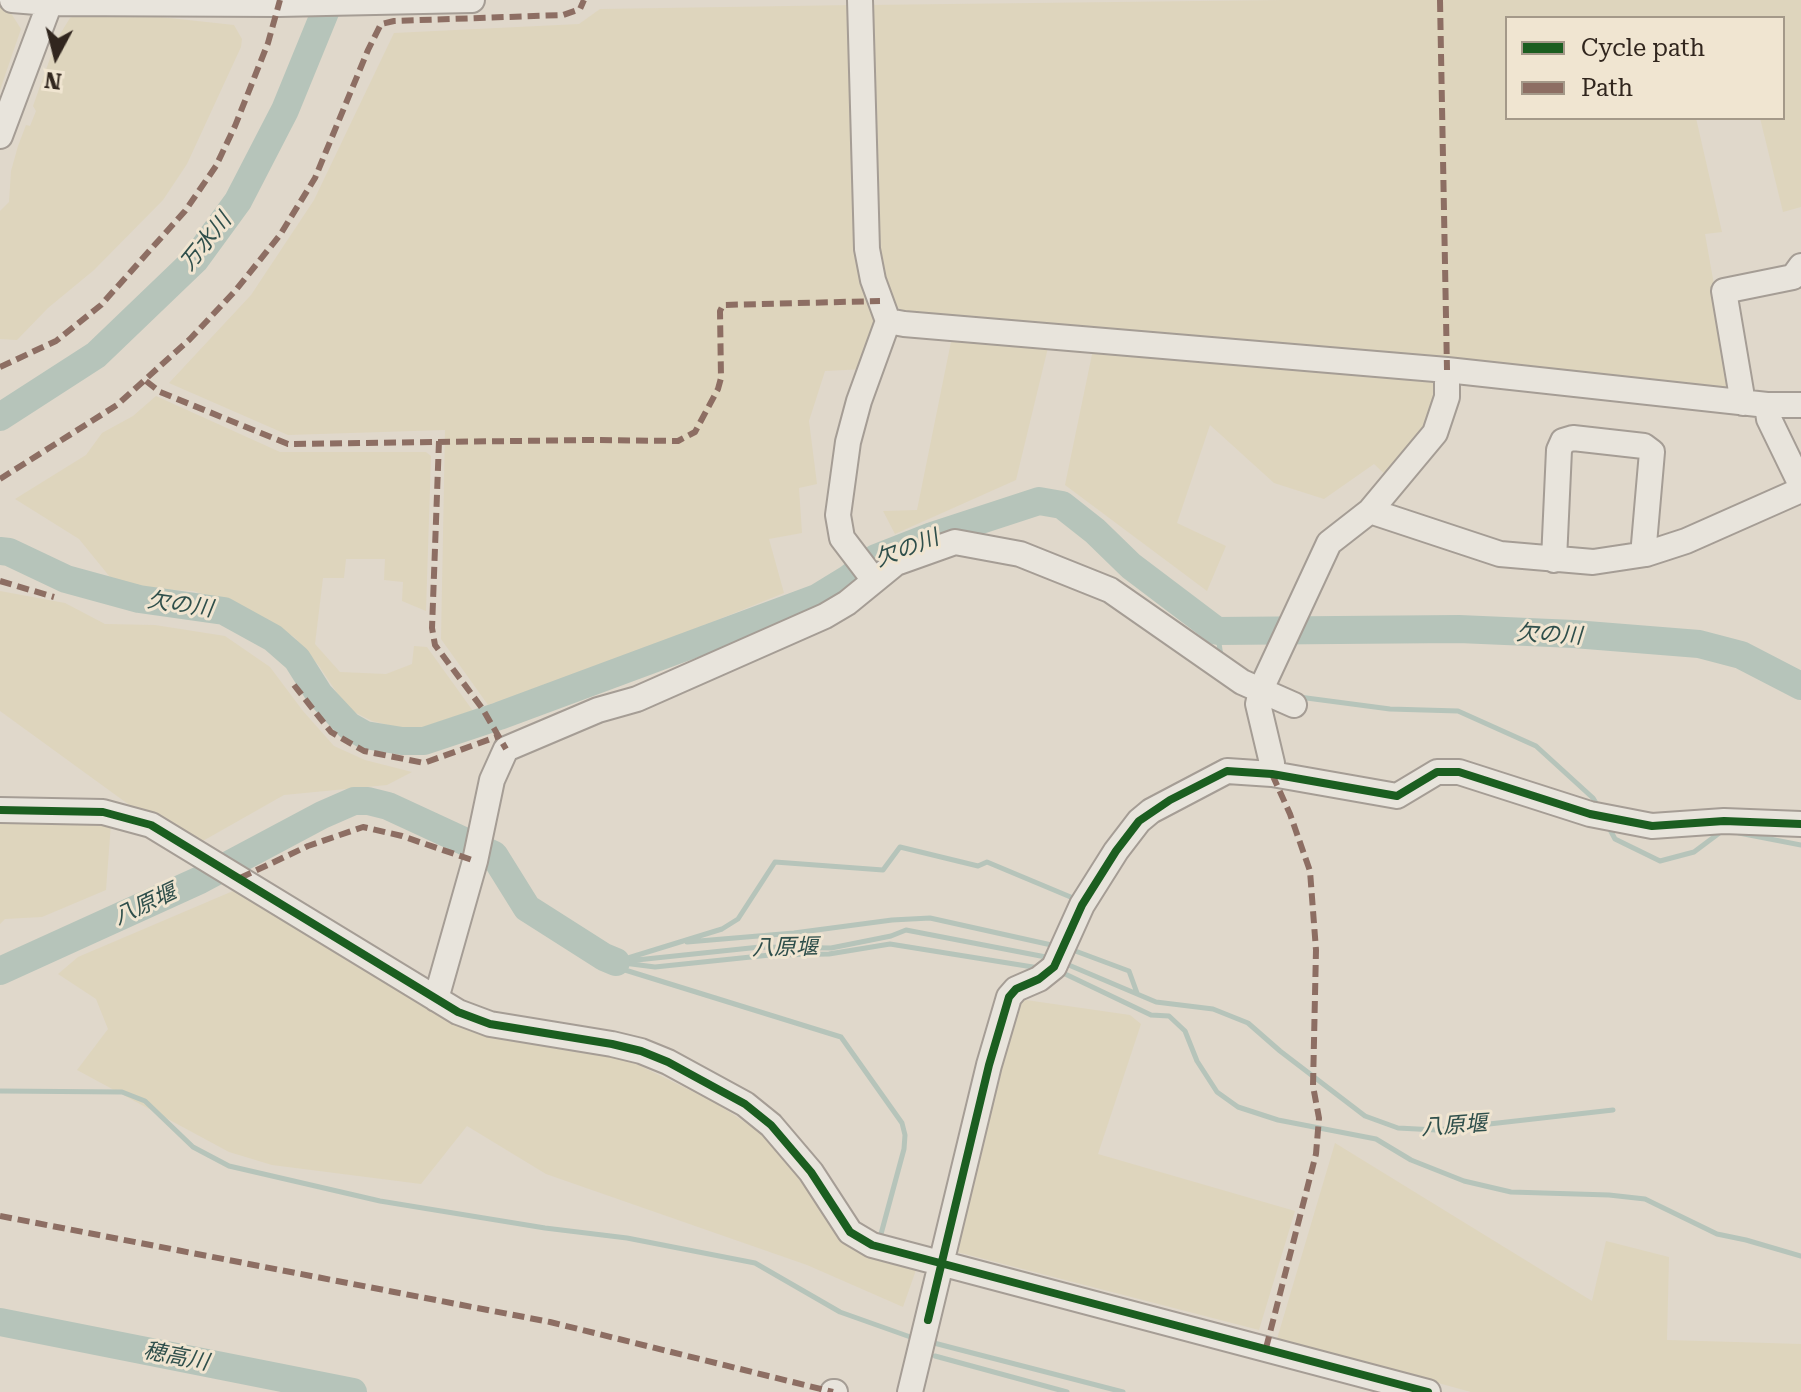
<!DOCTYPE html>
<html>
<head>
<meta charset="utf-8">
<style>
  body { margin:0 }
  #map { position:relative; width:1801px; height:1392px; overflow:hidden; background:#e0d8cb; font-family:"Roboto Serif",serif }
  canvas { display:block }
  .legend { position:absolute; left:1505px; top:16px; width:280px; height:104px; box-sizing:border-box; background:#f0e5d1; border:2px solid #a49989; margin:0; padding:10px 14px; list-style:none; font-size:24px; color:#31261e }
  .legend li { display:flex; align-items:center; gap:16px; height:40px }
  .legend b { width:40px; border:2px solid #a49989 }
  .north { position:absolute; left:16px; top:16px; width:80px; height:80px; -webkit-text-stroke:6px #f0e5d1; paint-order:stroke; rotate:187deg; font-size:22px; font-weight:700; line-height:32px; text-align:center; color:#31261e }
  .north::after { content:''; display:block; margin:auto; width:28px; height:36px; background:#31261e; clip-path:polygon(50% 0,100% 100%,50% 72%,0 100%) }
</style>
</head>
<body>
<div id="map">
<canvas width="1801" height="1392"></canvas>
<ul class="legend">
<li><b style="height:10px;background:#1b5e20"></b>Cycle path</li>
<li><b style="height:10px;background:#8d6e63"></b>Path</li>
</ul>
<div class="north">N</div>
</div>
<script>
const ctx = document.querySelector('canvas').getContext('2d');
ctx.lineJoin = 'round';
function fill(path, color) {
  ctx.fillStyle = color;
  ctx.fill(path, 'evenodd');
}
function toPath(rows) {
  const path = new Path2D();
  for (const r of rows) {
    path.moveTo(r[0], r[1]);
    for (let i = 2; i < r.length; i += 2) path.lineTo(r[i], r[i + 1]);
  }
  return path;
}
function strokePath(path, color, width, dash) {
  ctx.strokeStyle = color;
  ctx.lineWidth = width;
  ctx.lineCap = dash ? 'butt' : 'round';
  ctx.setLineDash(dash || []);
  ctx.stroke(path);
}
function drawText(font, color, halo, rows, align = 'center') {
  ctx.font = font + ' "Roboto Serif","Noto Sans JP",serif';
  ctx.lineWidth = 6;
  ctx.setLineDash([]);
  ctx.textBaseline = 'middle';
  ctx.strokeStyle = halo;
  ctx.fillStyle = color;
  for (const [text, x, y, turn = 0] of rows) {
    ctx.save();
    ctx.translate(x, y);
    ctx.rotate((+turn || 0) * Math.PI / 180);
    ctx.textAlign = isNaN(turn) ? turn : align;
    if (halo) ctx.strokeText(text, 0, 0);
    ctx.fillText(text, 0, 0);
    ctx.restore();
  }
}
fill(toPath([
  [1283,0,1801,0,1801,207,1783,212,1760,118,1783,118,1783,18,1507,18,1507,118,1696,118,1722,232,1705,234,1733,392,1439,380,1430,429,1390,479,1374,464,1324,499,1274,483,1210,425,1177,523,1226,546,1207,591,1065,485,1096,335,1052,331,1016,480,895,534,883,511,917,510,956,317,906,312,888,302,874,240,867,5],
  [853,5,879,320,865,369,825,371,809,421,817,484,799,488,802,533,769,539,784,593,643,650,488,705,441,639,445,430,288,435,169,383,251,295,314,200,394,33,579,24,600,9],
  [0,8,9,10,21,29,0,90],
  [75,14,142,15,234,25,242,39,241,47,187,164,163,200,94,270,48,308,17,340,0,339,0,211,9,202,11,171,18,146,26,125,30,126,36,111,33,106,57,39,70,18],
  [156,396,280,452,426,452,431,456,426,611,402,601,403,582,384,580,385,559,346,559,344,578,323,578,315,644,340,672,386,674,412,664,414,646,427,647,473,711,439,725,423,729,408,730,372,721,354,712,339,696,319,666,294,637,236,605,193,591,143,588,114,582,79,539,15,499,86,455,102,433,133,416],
  [0,591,65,603,105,624,155,625,225,636,270,667,303,711,334,746,365,760,412,772,387,785,284,795,201,842,128,804,0,711],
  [0,819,111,823,106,890,42,917,5,919,0,924],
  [233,891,474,1030,614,1053,716,1103,785,1149,850,1243,916,1270,903,1307,807,1265,546,1174,467,1126,421,1184,272,1165,229,1152,77,1070,108,1029,96,999,58,974,78,957],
  [1019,999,1130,1015,1141,1024,1098,1154,1295,1211,1259,1330,957,1252],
  [1335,1143,1592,1301,1606,1241,1669,1257,1667,1340,1801,1344,1801,1392,1471,1392,1277,1339]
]), '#ded5bd');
strokePath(toPath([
  [1217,631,1221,656,1223,657],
  [1299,697,1390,709,1458,711,1536,746,1593,798,1599,808],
  [1607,824,1615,839,1660,861,1694,852,1722,831],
  [1739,833,1801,845],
  [687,942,794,933,892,920,930,918,1056,946],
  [1070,949,1129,971,1137,993],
  [628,958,722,929,738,919,775,862,883,870,900,847,978,866,987,862,1073,898],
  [627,961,760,947,831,948,891,936,906,930,1051,958],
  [616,962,655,967,770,955,829,954,890,944,1039,968],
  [617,963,625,970,841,1037,902,1123,905,1135,904,1149,881,1234],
  [1064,963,1156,1002,1213,1009,1248,1023,1280,1051,1365,1116,1398,1128,1436,1130,1613,1110],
  [1061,972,1151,1015,1169,1016,1185,1031,1197,1061,1217,1092,1238,1107,1278,1120,1376,1139,1411,1160,1464,1181,1511,1192,1609,1195,1645,1199,1717,1234,1746,1240,1801,1256],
  [0,1091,122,1092,145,1101,193,1147,229,1166,380,1201,545,1228,627,1238,755,1263,840,1312,916,1339],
  [930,1342,1123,1392],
  [935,1356,1067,1392]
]), '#b6c4ba', 5);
strokePath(toPath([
  [0,417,96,355,195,260,238,201,285,110,330,0],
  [0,551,9,552,66,579,139,599,224,611,273,638,297,659,319,694,349,726,365,735,402,741,424,741,499,716,817,598,848,579,876,558,932,536,1039,501,1062,505,1095,531,1131,566,1217,631,1459,629,1574,634,1699,644,1741,655,1801,686],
  [0,971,200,880,322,815,354,801,368,801,388,806,494,855,527,908,604,957,616,962],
  [0,1322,353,1392]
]), '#b6c4ba', 28);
const minor = toPath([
  [12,0,49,3,278,4,472,0],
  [860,0,867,249,873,280,888,321,859,401,848,442,838,515,842,538,874,580],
  [0,136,51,0],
  [888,321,904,324,1447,370,1767,405,1801,405],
  [1743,403,1724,291,1793,277,1801,266],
  [1767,405,1769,419,1801,485],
  [1370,511,1500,554,1593,562,1646,554,1686,541,1801,490],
  [1554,560,1559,450,1563,441,1573,438,1644,446,1652,452,1644,544,1646,554],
  [1272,774,1272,763,1258,704,1262,687,1329,543,1370,511,1435,433,1447,397,1447,370],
  [0,810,103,812,151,825,458,1012,490,1024,612,1044,641,1051,668,1062,745,1104,771,1125,811,1172,850,1232,872,1245,1428,1392],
  [436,999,475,861,492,780,506,749,598,710,637,699,825,616,847,603,896,563,955,542,1020,554,1110,590,1242,682,1294,705],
  [833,1392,835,1392],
  [910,1392,989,1065,1009,997,1016,989,1039,979,1054,967,1082,905,1116,851,1139,821,1151,811,1227,771,1272,774,1397,796,1437,772,1459,772,1590,814,1652,826,1724,821,1801,824]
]);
strokePath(minor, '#a59d95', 28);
strokePath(minor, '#e8e4dc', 24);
strokePath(toPath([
  [1440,0,1447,370],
  [0,367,56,341,101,305,185,211,216,166,235,126,268,43,280,0],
  [146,381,160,392,288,444,589,440,678,441,695,432,718,389,721,378,720,311,723,305,880,301],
  [439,441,432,628,435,645,482,708,506,749],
  [0,479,117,405,190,339,235,291,280,235,315,178,368,50,381,24,394,21,563,15,580,9,584,0],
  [0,581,54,597],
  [294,685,331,732,364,751,424,763,499,736],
  [240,878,308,846,363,827,402,836,475,861],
  [0,1216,550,1322,833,1392],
  [1266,1348,1316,1154,1319,1118,1313,1086,1316,950,1310,871,1290,814,1272,774]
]), '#8d6e63', 6, [12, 6]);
strokePath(toPath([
  [0,810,103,812,151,825,458,1012,490,1024,612,1044,641,1051,668,1062,745,1104,771,1125,811,1172,850,1232,872,1245,1428,1392],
  [928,1320,989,1065,1009,997,1016,989,1039,979,1054,967,1082,905,1116,851,1139,821,1170,800,1227,771,1272,774,1397,796,1437,772,1459,772,1590,814,1652,826,1724,821,1801,824]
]), '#1b5e20', 8);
drawText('italic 22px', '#2f4f4b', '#f0e5d1', [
  ["万水川",206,242,-51],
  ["欠の川",907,549,-21],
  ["欠の川",180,605,8],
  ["欠の川",1549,635,3],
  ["八原堰",145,905,-25],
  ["八原堰",785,948,-1],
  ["八原堰",1454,1126,-4],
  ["穂高川",176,1357,11]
]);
</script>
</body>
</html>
